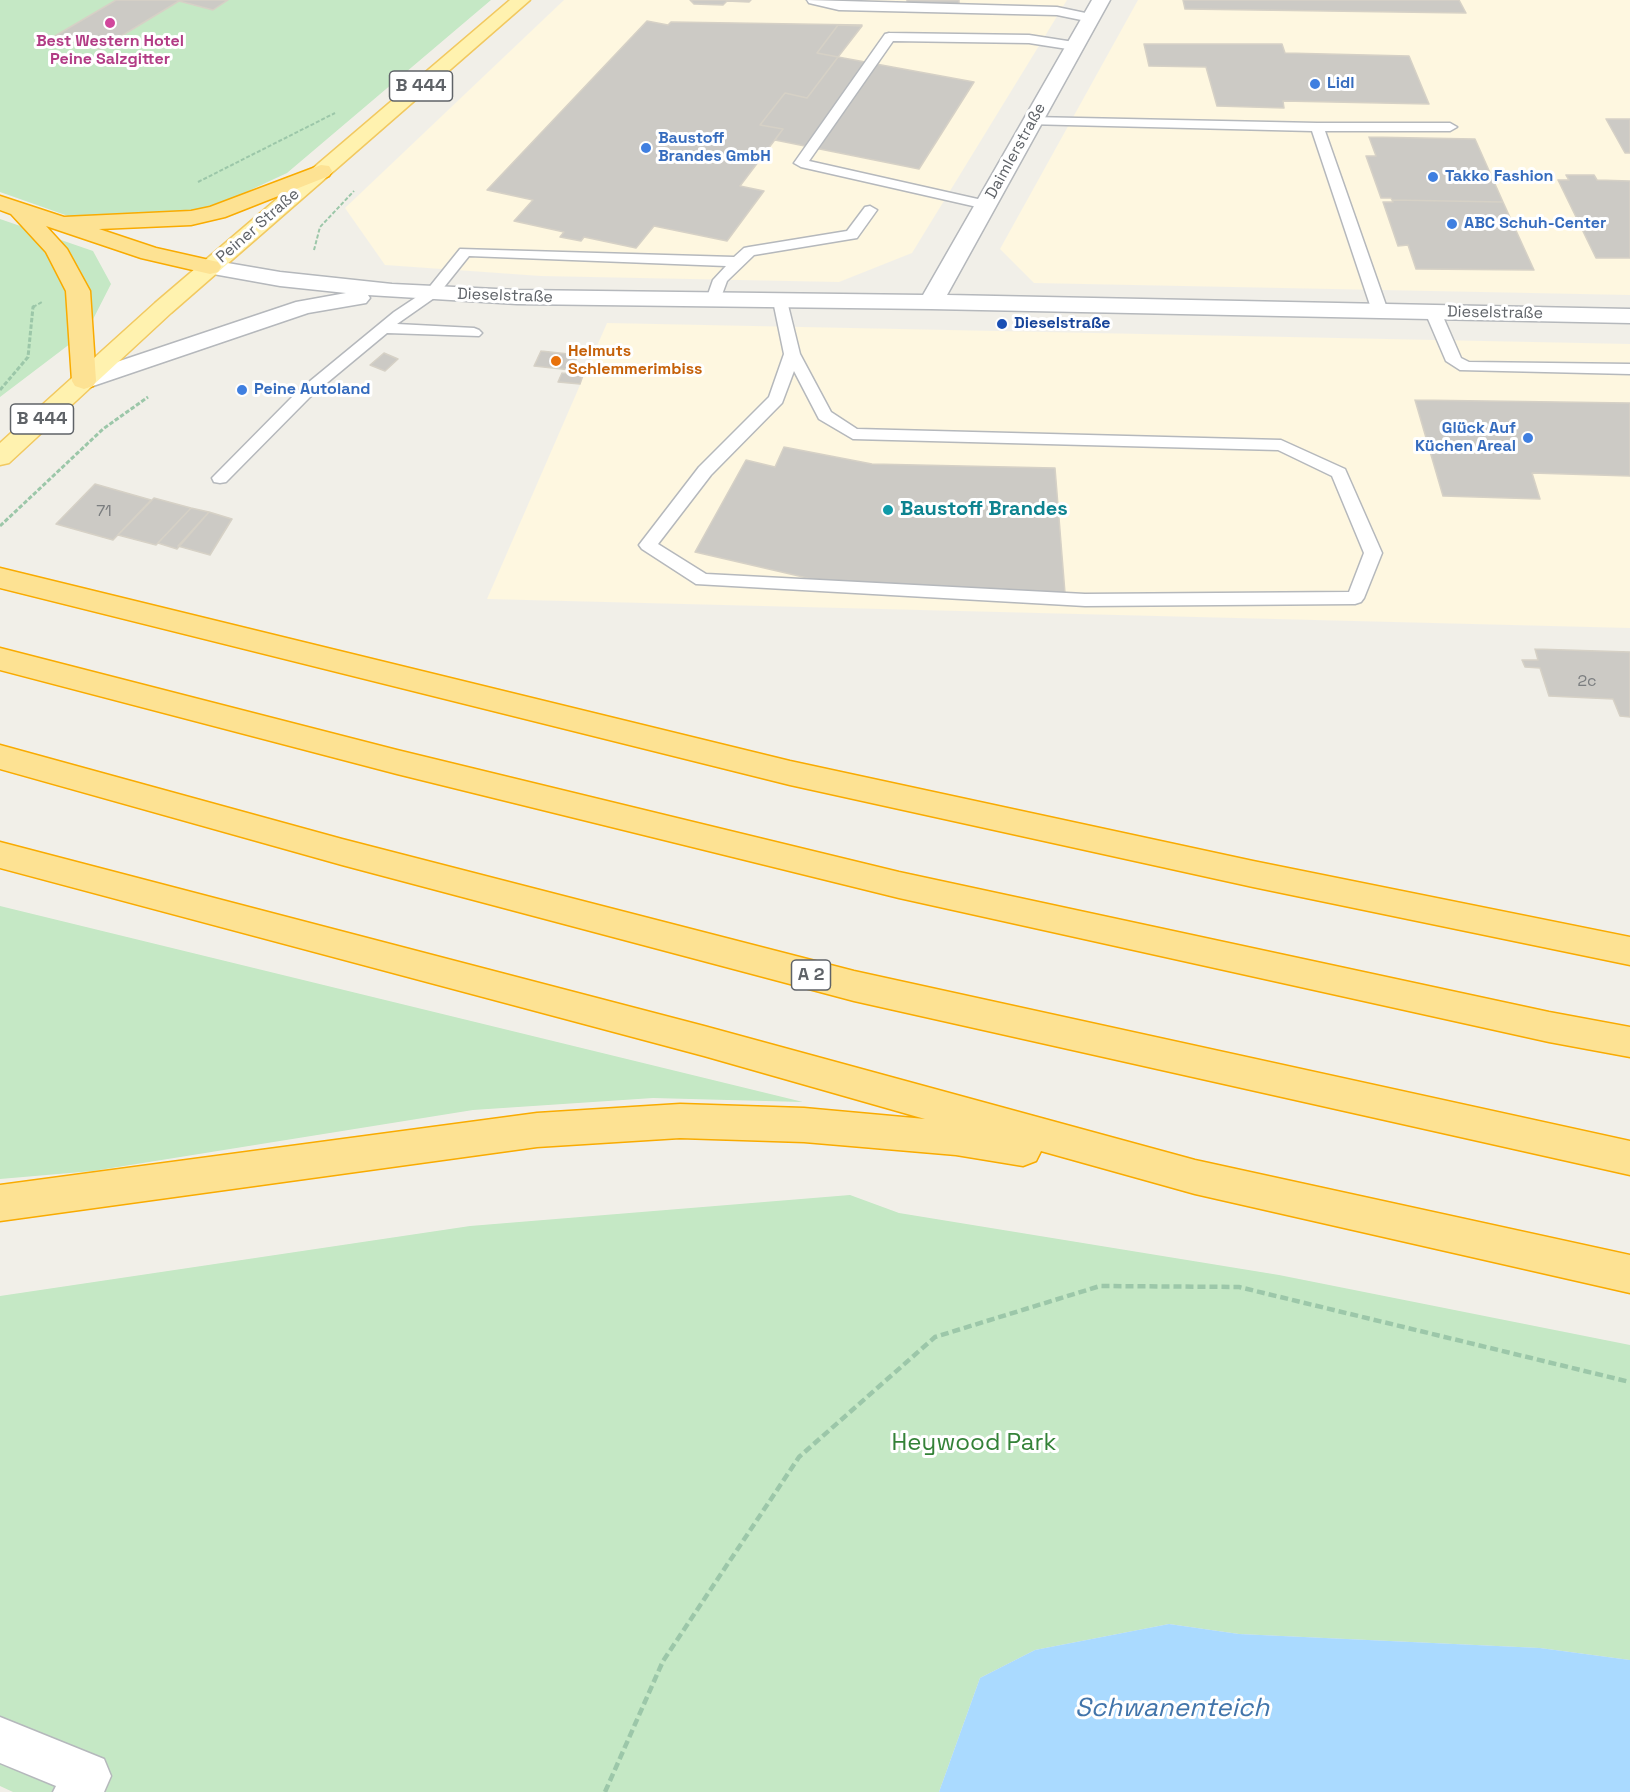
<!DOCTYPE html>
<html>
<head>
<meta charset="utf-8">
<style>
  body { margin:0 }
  canvas { display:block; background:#f1efe8 }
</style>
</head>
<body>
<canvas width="1630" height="1792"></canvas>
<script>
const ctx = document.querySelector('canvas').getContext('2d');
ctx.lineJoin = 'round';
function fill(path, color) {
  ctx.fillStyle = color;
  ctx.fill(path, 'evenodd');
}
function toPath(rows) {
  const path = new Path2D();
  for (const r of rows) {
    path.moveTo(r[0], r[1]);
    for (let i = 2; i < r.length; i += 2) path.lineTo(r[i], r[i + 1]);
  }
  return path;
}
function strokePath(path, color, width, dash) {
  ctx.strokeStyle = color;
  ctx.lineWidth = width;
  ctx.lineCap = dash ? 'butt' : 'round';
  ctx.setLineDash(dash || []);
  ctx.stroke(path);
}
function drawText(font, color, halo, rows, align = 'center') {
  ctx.font = font + ' "Space Grotesk",sans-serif';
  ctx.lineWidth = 6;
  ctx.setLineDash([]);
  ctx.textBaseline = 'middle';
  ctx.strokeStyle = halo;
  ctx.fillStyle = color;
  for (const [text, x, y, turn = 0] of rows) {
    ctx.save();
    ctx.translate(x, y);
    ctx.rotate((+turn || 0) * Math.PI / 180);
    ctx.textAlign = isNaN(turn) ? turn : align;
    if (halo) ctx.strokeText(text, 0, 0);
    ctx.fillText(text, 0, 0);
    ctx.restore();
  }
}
fill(toPath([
  [564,0,1067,0,912,253,839,282,541,276,385,265,345,208],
  [1138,0,1630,0,1630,295,1034,283,1000,249],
  [607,323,1630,344,1630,628,487,599]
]), '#fef7e0');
fill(toPath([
  [0,0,491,0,287,173,201,213,71,217,0,192],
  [0,219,93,251,111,284,87,331,0,397],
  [0,906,803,1102,653,1098,473,1110,93,1171,0,1179],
  [850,1195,899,1213,1279,1275,1630,1345,1630,1660,1540,1648,1239,1634,1169,1624,1035,1650,980,1678,939,1792,13,1792,0,1786,0,1296,470,1226]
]), '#c5e8c5');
fill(toPath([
  [1169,1624,1239,1634,1540,1648,1630,1660,1630,1792,939,1792,980,1678,1035,1650]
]), '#aadaff');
const building = toPath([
  [116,0,228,0,213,10,179,1,100,49,55,36,116,0],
  [690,0,751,0,749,2,727,1,723,5,694,4,690,0],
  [907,0,959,0,959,6,907,5,907,0],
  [1183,0,1459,0,1466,13,1185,9,1183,0],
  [647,21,668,25,671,22,862,25,838,25,817,53,838,57,807,98,785,93,760,125,783,129,740,186,764,191,727,241,654,226,636,248,584,237,581,241,560,237,564,232,514,221,533,200,487,190,647,21],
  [838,25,862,26,838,57,817,53,838,25],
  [1144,44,1282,44,1285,53,1409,56,1429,104,1283,101,1284,108,1217,106,1206,67,1149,66,1144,44],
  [838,57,974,82,919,169,775,140,783,129,760,125,785,93,807,98,838,57],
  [1606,119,1630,119,1630,153,1625,153,1606,119],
  [1369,137,1475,139,1503,202,1392,200,1391,198,1381,198,1366,156,1376,156,1369,137],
  [1566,175,1594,175,1597,180,1630,181,1630,258,1596,258,1558,180,1569,180,1566,175],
  [1392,200,1503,202,1534,270,1416,269,1408,245,1398,246,1383,202,1393,202,1392,200],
  [541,351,578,355,571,370,534,366,541,351],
  [384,353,398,359,385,371,370,365,384,353],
  [562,373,583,375,580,384,558,382,562,373],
  [1415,400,1630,403,1630,476,1532,473,1540,499,1443,496,1415,400],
  [784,447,872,464,1055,468,1065,593,842,586,695,552,746,460,775,467,784,447],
  [95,484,151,500,113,540,56,524,95,484],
  [154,498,191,508,156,545,118,535,154,498],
  [191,508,209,512,177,549,158,543,191,508],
  [209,512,232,519,210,555,178,546,209,512],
  [1535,649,1630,652,1630,717,1620,716,1613,699,1549,696,1540,668,1525,667,1522,660,1538,660,1535,649]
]);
fill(building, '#cccac5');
strokePath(building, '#d6d1c6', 1.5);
const service = toPath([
  [807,0,1057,7,1095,15,1097,18,1091,22,1057,15,839,10,809,3,807,0],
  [889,33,1029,35,1074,42,1080,46,1074,50,1029,43,893,41,809,161,991,202,993,205,991,208,986,209,801,167,794,163,885,34,889,33],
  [1031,117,1317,123,1450,123,1457,127,1450,131,1325,131,1388,311,1380,316,1372,311,1312,131,1026,124,1024,121,1026,118,1031,117],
  [870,206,877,210,857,238,754,255,727,281,720,300,713,304,706,300,713,280,726,266,469,256,437,296,397,324,474,328,479,330,482,333,479,336,387,333,310,397,226,482,220,483,214,482,212,478,298,391,394,312,427,290,460,249,734,257,744,248,749,247,847,231,865,207,870,206],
  [780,297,787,301,800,354,831,412,857,429,1281,440,1345,469,1382,553,1364,598,1361,602,1355,604,1085,606,696,584,642,549,639,545,699,467,769,397,784,354,773,301,780,297],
  [794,371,819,419,853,439,1278,450,1332,476,1364,553,1349,592,1085,594,706,574,658,544,711,475,782,403,794,371],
  [1433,307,1441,312,1461,358,1469,362,1630,364,1630,374,1460,370,1446,361,1425,312,1433,307]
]);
const minor = toPath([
  [0,1717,104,1759,111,1776,104,1792,53,1792,56,1786,0,1763,0,1717]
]);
const tertiary = toPath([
  [1092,0,1110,0,947,295,1630,309,1630,323,931,309,517,304,368,295,370,298,366,303,308,313,93,386,84,389,75,386,72,381,75,376,296,302,346,293,280,286,202,272,199,267,202,262,210,260,280,272,392,284,517,290,923,295,1092,0]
]);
const primary = toPath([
  [510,0,530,0,171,313,9,463,0,465,0,443,155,303,510,0]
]);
const motorway = toPath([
  [321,165,329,166,332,171,329,176,225,217,191,225,99,229,156,248,218,262,221,267,218,272,210,274,141,258,46,226,67,249,90,291,96,381,93,386,84,389,75,386,72,381,66,291,46,252,11,214,0,210,0,196,64,217,191,211,210,207,321,165],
  [0,568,790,761,1253,861,1630,937,1630,965,1253,887,790,785,0,588,0,568],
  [0,648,397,750,899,872,1549,1012,1630,1027,1630,1057,1549,1042,899,898,397,774,0,670,0,648],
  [0,745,342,839,854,971,1630,1141,1630,1175,854,1001,342,865,0,769,0,745],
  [0,842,704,1026,1195,1160,1630,1255,1630,1293,1195,1194,1041,1151,1036,1161,1023,1166,956,1155,804,1142,680,1138,537,1147,0,1221,0,1185,537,1113,680,1104,804,1108,925,1119,704,1056,0,868,0,842]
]);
strokePath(service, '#b5b8bc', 3);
strokePath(minor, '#b5b8bc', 3);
strokePath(tertiary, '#b5b8bc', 3);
strokePath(primary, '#f2c960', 3);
strokePath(motorway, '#f9ab00', 3);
strokePath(toPath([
  [198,182,335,113],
  [314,250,320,227,354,191],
  [33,307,42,302]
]), '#9cc7a9', 2, [4, 2]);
strokePath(toPath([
  [0,390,28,357,33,307,36,305],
  [0,526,103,429,148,397]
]), '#9cc7a9', 3, [4.5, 2]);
strokePath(toPath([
  [605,1792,663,1661,799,1457,935,1337,1100,1286,1239,1287,1630,1382]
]), '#9cc7a9', 4.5, [8, 4]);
fill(service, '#fff');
fill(minor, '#fff');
fill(tertiary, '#fff');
fill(primary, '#fff2af');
fill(motorway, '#fde293');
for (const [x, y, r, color] of [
  [110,23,6,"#d1479c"],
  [1315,84,6,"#3f7fe0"],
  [646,148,6,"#3f7fe0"],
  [1433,177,6,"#3f7fe0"],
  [1452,224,6,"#3f7fe0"],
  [1002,324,6,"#1a4fb4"],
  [556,361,6,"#e8710a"],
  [242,390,6,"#3f7fe0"],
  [1528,438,6,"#3f7fe0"],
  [888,510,6,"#0f9aa8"]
]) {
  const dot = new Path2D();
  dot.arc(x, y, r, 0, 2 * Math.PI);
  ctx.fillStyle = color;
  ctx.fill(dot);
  strokePath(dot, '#fff', 2);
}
drawText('bold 16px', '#b23c85', '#fff', [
  ["Best Western Hotel",110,42],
  ["Peine Salzgitter",110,60]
]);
drawText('bold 16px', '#366cbe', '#fff', [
  ["Lidl",1327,84],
  ["Baustoff",658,139],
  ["Brandes GmbH",658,157],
  ["Takko Fashion",1445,177],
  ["ABC Schuh-Center",1464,224],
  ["Peine Autoland",254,390],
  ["Glück Auf",1516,429,"right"],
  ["Küchen Areal",1516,447,"right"]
], 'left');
drawText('16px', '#5f6368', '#fff', [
  ["Daimlerstraße",1016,151,-61],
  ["Peiner Straße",258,226,-41],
  ["Dieselstraße",505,296,2],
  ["Dieselstraße",1495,313,1]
]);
drawText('bold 16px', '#164399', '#fff', [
  ["Dieselstraße",1014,324]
], 'left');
drawText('bold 16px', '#c56008', '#fff', [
  ["Helmuts",568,352],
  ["Schlemmerimbiss",568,370]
], 'left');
drawText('16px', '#7a7d7f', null, [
  ["71",104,512],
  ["2c",1587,682]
]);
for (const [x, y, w] of [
  [421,86,63],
  [42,419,63],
  [811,975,39]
]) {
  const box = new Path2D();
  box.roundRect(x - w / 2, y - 15, w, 30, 4.5);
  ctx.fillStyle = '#fff';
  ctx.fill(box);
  strokePath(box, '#5f6368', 1.5);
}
drawText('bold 18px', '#5f6368', null, [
  ["B 444",421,86],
  ["B 444",42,419],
  ["A 2",811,975]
]);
drawText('bold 20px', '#0d838f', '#fff', [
  ["Baustoff Brandes",900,510]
], 'left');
drawText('24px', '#348238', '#fff', [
  ["Heywood Park",974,1443]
]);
drawText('italic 26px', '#4174aa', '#fff', [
  ["Schwanenteich",1172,1709]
]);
</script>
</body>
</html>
